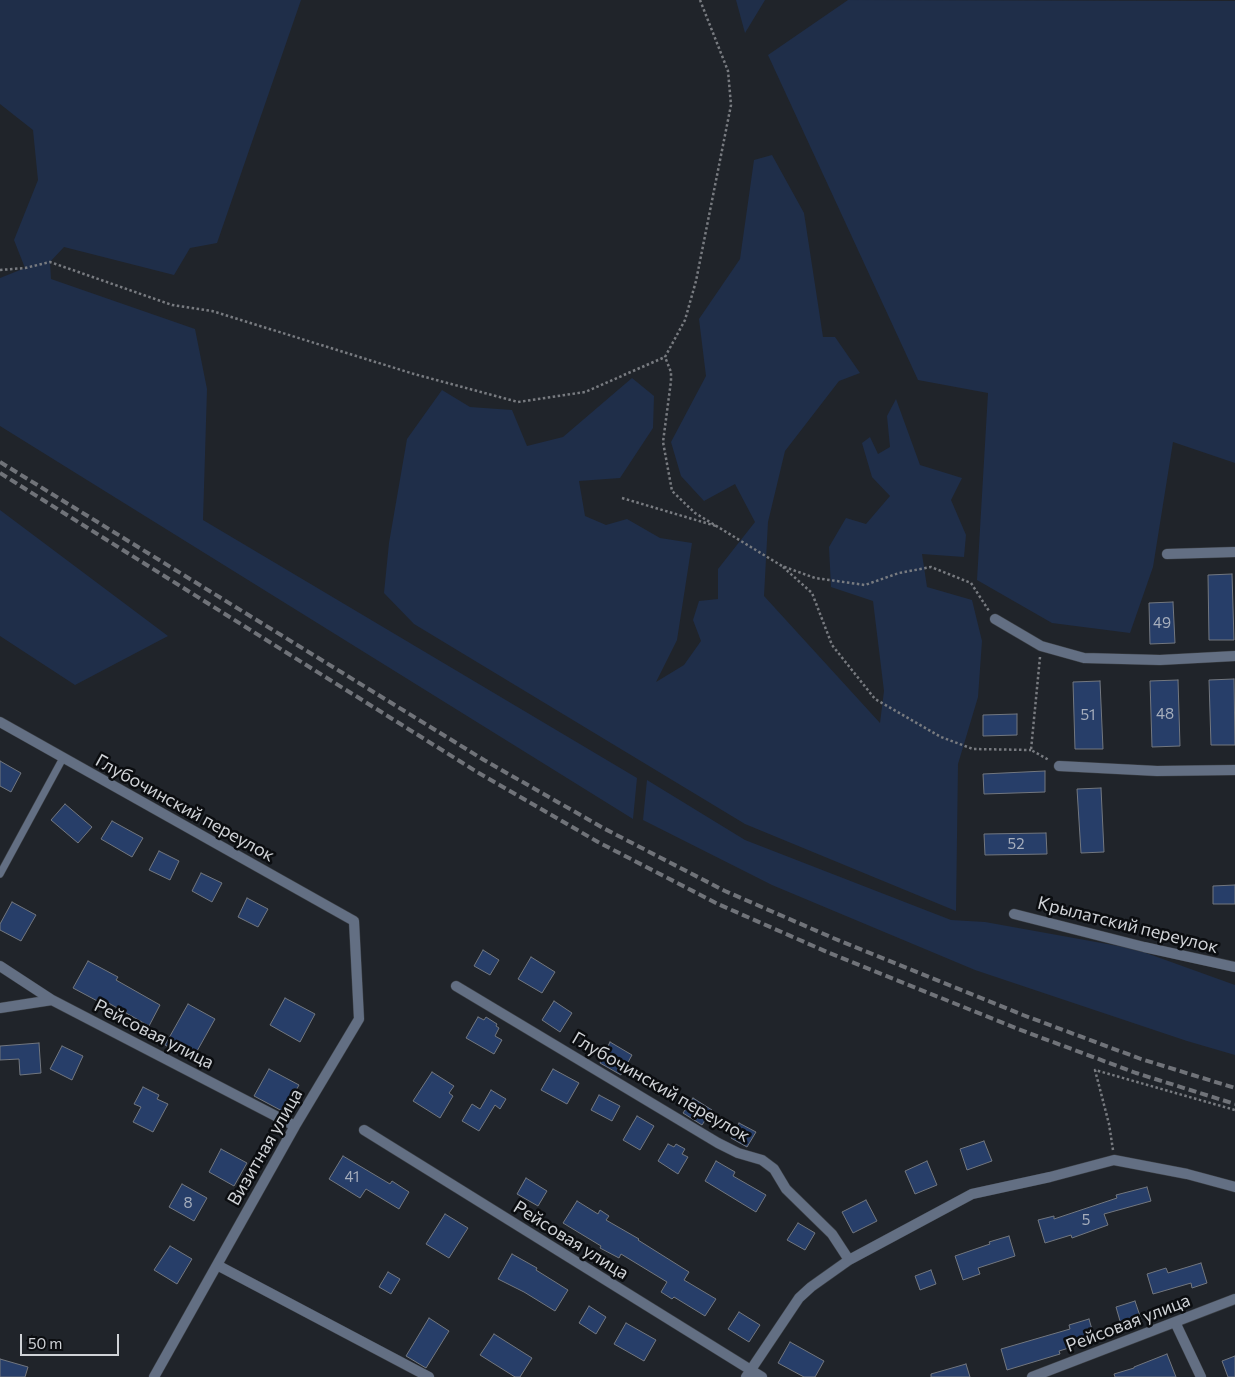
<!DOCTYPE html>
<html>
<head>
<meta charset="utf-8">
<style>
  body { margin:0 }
  #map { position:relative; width:1235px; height:1377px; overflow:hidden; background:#20242a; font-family:Commissioner,sans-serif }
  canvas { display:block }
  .scale { position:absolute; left:20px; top:1334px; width:99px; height:22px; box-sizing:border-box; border:2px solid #d0d3d7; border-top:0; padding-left:6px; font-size:15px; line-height:18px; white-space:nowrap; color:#d0d3d7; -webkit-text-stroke:4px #0b0d10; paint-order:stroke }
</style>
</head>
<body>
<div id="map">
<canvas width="1235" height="1377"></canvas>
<div class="scale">50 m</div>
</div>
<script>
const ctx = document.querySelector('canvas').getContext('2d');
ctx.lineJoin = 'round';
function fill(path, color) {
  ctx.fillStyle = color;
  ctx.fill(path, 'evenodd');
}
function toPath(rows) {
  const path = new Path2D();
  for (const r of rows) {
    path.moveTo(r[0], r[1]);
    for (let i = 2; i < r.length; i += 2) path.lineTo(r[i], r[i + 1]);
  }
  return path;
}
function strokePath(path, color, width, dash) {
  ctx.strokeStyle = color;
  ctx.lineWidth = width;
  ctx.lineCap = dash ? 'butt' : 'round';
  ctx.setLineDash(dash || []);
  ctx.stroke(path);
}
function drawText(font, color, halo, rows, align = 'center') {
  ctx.font = font + ' Commissioner,sans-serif';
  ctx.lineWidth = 5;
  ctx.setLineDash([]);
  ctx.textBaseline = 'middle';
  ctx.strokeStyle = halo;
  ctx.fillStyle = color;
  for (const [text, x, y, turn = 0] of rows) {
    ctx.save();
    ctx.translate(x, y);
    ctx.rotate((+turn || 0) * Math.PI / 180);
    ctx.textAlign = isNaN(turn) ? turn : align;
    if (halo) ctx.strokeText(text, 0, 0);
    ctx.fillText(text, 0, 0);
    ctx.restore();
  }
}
fill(toPath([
  [0,0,301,0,217,243,190,248,174,275,64,247,50,262,51,279,195,329,207,389,203,520,637,778,633,819,0,426,0,278,25,268,14,240,38,180,33,130,0,104],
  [736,0,765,0,745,33],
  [848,0,1235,1,1235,463,1173,442,1153,567,1130,633,1052,623,977,580,988,393,918,380,768,55],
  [772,155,804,213,823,337,835,337,860,373,839,381,785,451,768,522,764,596,880,723,884,691,873,601,831,587,829,547,846,518,866,524,890,496,872,477,862,443,870,437,878,454,890,447,887,416,896,399,920,465,962,478,951,500,966,535,964,557,922,554,927,587,972,600,982,641,978,697,958,764,956,911,745,824,414,624,384,593,389,543,407,439,442,390,470,407,512,410,527,446,563,437,632,378,654,396,653,428,620,478,579,481,585,516,606,525,627,519,660,538,692,543,677,640,656,682,684,665,701,641,693,620,699,601,718,599,718,569,755,522,735,484,704,501,681,476,671,442,706,376,699,319,740,259,754,160],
  [0,510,168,636,75,685,0,636],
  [647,780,745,840,951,920,985,922,1135,949,1235,985,1235,1055,1187,1041,975,970,772,885,643,820]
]), '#1f2e49');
const building = toPath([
  [1232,574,1234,640,1209,640,1208,575,1232,574],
  [1173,602,1175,643,1150,644,1149,603,1173,602],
  [1234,679,1235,745,1211,745,1209,680,1234,679],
  [1178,680,1180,746,1152,747,1150,681,1178,680],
  [1100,681,1103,749,1075,749,1073,682,1100,681],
  [1017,714,1017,735,983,736,983,715,1017,714],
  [0,761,21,773,11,792,0,786,0,761],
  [1045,771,1045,792,984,794,983,774,1045,771],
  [1101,788,1104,852,1081,853,1077,789,1101,788],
  [65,804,92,827,78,843,51,820,65,804],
  [112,821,143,838,132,857,101,839,112,821],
  [1046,833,1047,854,985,855,984,834,1046,833],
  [159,851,179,861,170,880,149,870,159,851],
  [201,873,222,883,212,902,192,891,201,873],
  [1235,885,1235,904,1213,904,1213,886,1235,885],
  [247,898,268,909,258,927,238,917,247,898],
  [12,902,36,915,21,941,0,930,0,924,12,902],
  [483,950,499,960,490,975,474,966,483,950],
  [531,957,555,972,542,993,518,979,531,957],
  [88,961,118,977,116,980,160,1005,149,1026,105,1001,103,1004,73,988,88,961],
  [285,998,315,1014,300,1042,270,1025,285,998],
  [554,1001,572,1013,560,1032,542,1020,554,1001],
  [188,1004,215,1019,192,1060,165,1045,188,1004],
  [478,1017,484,1020,486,1017,497,1024,496,1026,499,1028,495,1036,502,1040,494,1054,466,1038,478,1017],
  [610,1042,632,1055,621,1075,600,1063,610,1042],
  [39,1043,41,1073,20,1075,19,1059,0,1060,0,1046,39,1043],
  [62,1046,83,1056,72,1080,50,1069,62,1046],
  [269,1069,299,1085,284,1112,254,1096,269,1069],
  [553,1069,579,1083,567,1104,541,1090,553,1069],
  [432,1072,454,1086,449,1093,453,1096,440,1118,413,1101,432,1072],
  [143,1087,159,1095,157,1099,168,1104,153,1132,133,1122,141,1107,134,1104,143,1087],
  [491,1090,506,1099,500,1109,495,1105,479,1131,462,1121,472,1104,480,1109,491,1090],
  [599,1095,620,1106,612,1121,591,1110,599,1095],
  [693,1098,712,1110,702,1125,683,1113,693,1098],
  [637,1116,654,1126,640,1150,623,1140,637,1116],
  [739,1123,756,1132,747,1147,731,1138,739,1123],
  [984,1141,992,1161,967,1170,960,1149,984,1141],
  [668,1144,674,1147,676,1144,685,1149,682,1154,688,1157,678,1174,658,1161,668,1144],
  [221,1149,247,1163,234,1186,209,1172,221,1149],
  [343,1156,390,1184,392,1181,409,1192,399,1209,366,1189,360,1198,329,1179,343,1156],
  [716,1161,735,1172,733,1176,766,1195,756,1212,705,1181,716,1161],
  [927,1161,937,1185,915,1194,905,1171,927,1161],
  [526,1178,547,1191,538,1206,517,1194,526,1178],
  [182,1184,207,1198,194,1221,169,1207,182,1184],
  [1147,1187,1151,1201,1104,1214,1108,1225,1072,1238,1071,1235,1045,1243,1038,1220,1054,1216,1054,1219,1117,1198,1116,1195,1147,1187],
  [866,1200,877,1221,853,1233,842,1212,866,1200],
  [577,1201,598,1214,600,1210,609,1216,606,1220,639,1239,638,1240,689,1272,684,1280,716,1299,705,1316,674,1297,672,1299,661,1292,667,1282,621,1254,619,1258,600,1248,601,1246,563,1223,577,1201],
  [445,1214,468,1228,449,1258,426,1244,445,1214],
  [798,1223,815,1233,805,1250,787,1240,798,1223],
  [1009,1236,1015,1256,978,1268,980,1274,963,1280,955,1256,990,1244,989,1242,1009,1236],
  [170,1246,192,1259,177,1284,154,1270,170,1246],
  [512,1254,537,1268,536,1270,568,1290,555,1311,524,1292,498,1279,512,1254],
  [1201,1263,1207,1283,1192,1288,1191,1283,1153,1294,1147,1274,1166,1268,1168,1273,1201,1263],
  [931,1270,936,1284,920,1290,915,1276,931,1270],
  [388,1272,400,1279,391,1294,379,1287,388,1272],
  [1135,1301,1142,1322,1122,1328,1116,1307,1135,1301],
  [589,1306,606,1317,596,1334,579,1323,589,1306],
  [739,1312,760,1325,749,1342,728,1329,739,1312],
  [429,1318,449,1331,426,1368,406,1356,429,1318],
  [1089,1319,1095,1340,1059,1351,1060,1354,1007,1370,1001,1349,1070,1329,1069,1325,1089,1319],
  [626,1323,656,1340,644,1361,614,1344,626,1323],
  [494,1334,532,1358,520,1377,515,1377,480,1355,494,1334],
  [790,1342,824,1361,815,1377,804,1377,778,1363,790,1342],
  [1167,1354,1176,1377,1115,1377,1114,1374,1134,1368,1134,1367,1167,1354],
  [1235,1356,1235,1377,1228,1377,1222,1361,1235,1356],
  [0,1359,28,1367,25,1377,0,1377,0,1359],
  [966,1364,970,1377,931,1377,931,1374,966,1364]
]);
fill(building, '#273e69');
strokePath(building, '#72777f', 1);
const service = toPath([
  [0,874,63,758]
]);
const minor = toPath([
  [1167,554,1235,552],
  [995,619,1041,646,1084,658,1160,660,1235,656],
  [0,722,354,921,359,1019,295,1126,154,1377],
  [1059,766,1157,771,1235,770],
  [1014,914,1144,947,1235,967],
  [0,966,52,1000,295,1126],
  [456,986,718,1143,738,1153,762,1160,774,1169,786,1189,832,1234,849,1260],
  [0,1008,52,1000],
  [364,1130,762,1377],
  [217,1265,429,1377],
  [1175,1322,1201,1377],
  [746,1377,799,1298,811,1287,849,1260,972,1194,1050,1177,1114,1160,1187,1174,1235,1187],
  [1032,1377,1235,1299]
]);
strokePath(service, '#3c4046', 8);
strokePath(minor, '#3c4046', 11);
strokePath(toPath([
  [700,0,728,71,731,105,696,281,685,320,665,357,671,372,671,381,663,442,672,491,695,513,782,566,815,578,865,585,899,573,931,567,971,583,989,611],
  [0,270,25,268,50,262,172,305,212,311,414,374,518,402,585,392,665,357],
  [622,498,716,526],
  [783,567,812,593,832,645,875,699,941,737,973,749,1031,750],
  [1040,657,1031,750,1049,760],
  [1113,1150,1109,1124,1095,1070,1235,1110]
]), '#787b80', 2.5, [2.5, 2.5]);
strokePath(service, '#636f83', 7);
strokePath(minor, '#636f83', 10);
strokePath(toPath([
  [0,462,484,760,605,829,725,891,833,938,1023,1015,1141,1059,1235,1088],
  [0,473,477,772,598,842,718,904,827,952,1018,1029,1136,1073,1235,1104]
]), '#707379', 4, [8, 4]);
drawText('15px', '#a6aebc', null, [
  ["49",1162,623],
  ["48",1165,714],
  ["51",1088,715],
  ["52",1016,844],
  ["41",352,1177],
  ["8",188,1203],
  ["5",1086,1220]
]);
drawText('18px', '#d0d3d7', '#0b0d10', [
  ["Глубочинский переулок",185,808,29],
  ["Крылатский переулок",1128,925,14],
  ["Рейсовая улица",154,1034,27],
  ["Глубочинский переулок",661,1087,30],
  ["Визитная улица",265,1147,-60],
  ["Рейсовая улица",571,1240,32],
  ["Рейсовая улица",1128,1323,-21]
]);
</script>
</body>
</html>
